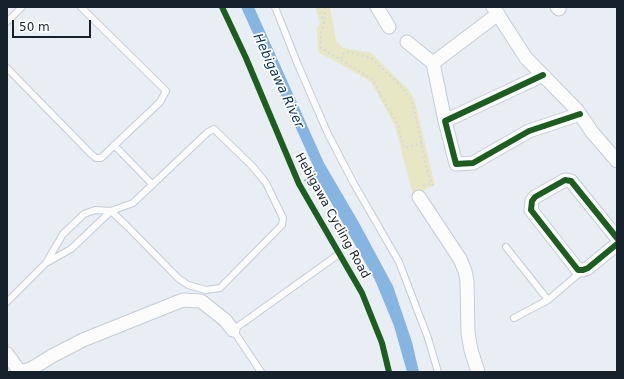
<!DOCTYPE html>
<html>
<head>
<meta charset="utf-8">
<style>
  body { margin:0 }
  #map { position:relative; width:624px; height:379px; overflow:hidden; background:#e8eef4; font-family:"DejaVu Sans",sans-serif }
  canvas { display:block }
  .frame { position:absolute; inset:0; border:8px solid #17212b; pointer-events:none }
  .scale { position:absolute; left:12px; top:20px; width:79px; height:18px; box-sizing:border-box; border:2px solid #17212b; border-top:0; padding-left:5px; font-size:12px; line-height:14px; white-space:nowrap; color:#17212b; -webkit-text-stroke:3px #fff; paint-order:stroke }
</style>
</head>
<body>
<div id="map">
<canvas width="624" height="379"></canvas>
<div class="frame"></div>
<div class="scale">50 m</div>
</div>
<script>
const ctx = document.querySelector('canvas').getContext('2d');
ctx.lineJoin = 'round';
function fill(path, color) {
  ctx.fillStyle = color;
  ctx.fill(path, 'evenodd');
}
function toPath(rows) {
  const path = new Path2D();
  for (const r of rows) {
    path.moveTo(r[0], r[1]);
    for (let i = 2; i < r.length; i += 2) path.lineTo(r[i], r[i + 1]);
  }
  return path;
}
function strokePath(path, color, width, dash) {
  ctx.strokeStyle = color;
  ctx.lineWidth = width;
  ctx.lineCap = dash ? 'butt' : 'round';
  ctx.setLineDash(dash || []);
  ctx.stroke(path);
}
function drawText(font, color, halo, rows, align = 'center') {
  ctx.font = font + ' "DejaVu Sans",sans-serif';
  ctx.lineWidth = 3.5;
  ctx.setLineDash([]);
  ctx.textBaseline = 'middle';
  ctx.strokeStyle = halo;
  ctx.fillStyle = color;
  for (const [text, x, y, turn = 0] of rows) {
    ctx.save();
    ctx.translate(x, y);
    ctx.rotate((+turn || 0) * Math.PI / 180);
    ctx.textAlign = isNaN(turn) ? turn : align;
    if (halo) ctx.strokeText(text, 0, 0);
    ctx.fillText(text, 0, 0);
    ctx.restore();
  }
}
fill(toPath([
  [315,7,330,7,336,40,343,48,371,53,408,89,414,98,435,185,413,195,395,126,371,82,335,61,321,54,318,50,317,28,320,24]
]), '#e7e7c6');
fill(toPath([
  [241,7,254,7,324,163,358,221,393,286,412,342,419,372,407,372,394,326,375,280,320,183,306,184,304,180,315,170]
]), '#86b5e1');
const lane = toPath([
  [275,7,298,65,328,134,353,182,399,262,428,338,438,372],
  [7,22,22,7],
  [7,68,91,154,96,158,101,158,160,102,166,91,81,7],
  [114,145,152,184],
  [506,247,548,300],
  [7,302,46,263,63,234,84,214,95,210,111,211,133,203,208,132,214,129,253,167,266,183,283,218,282,225,220,288,206,290,188,285,178,278,128,227,111,211,71,249,46,263],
  [514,318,548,300,582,271],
  [261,372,233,330,339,254]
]);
const street = toPath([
  [377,7,389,27],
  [493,7,526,58,577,110,592,132,617,161],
  [557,7,559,9],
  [407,42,433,63],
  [543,75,445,121,456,164,473,163,529,131,580,114],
  [445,121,433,63,498,14],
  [419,197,460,259,465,271,467,281,468,333,471,350,478,372],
  [617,238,571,181,565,180,535,197,532,201,531,210,578,270,583,270,588,268,617,244],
  [7,354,20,372],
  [20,372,31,369,52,356,83,340,183,300,201,301,225,320,233,330]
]);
strokePath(lane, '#c5ccd4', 8);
strokePath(street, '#c5ccd4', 15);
strokePath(toPath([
  [318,7,324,24],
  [325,7,324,25,321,32,321,48,372,79,398,125,404,148,422,143],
  [341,59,344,53,348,52,371,58,399,84,410,98,414,109,428,174,433,186],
  [423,186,431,183]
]), '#d6d9da', 2, [2, 3]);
strokePath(lane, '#fcfcfd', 6);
strokePath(street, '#fcfcfd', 13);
strokePath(toPath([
  [222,7,246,58,299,184,362,293,382,343,389,372],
  [543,75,445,121,456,164,473,163,529,131,580,114],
  [617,238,571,181,565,180,535,197,532,201,531,210,578,270,583,270,588,268,617,244]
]), '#1b5e20', 6);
drawText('12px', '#17212b', '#fff', [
  ["Hebigawa Cycling Road",332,216,61]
]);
drawText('italic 13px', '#003157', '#fff', [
  ["Hebigawa River",278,81,65]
]);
</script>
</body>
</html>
